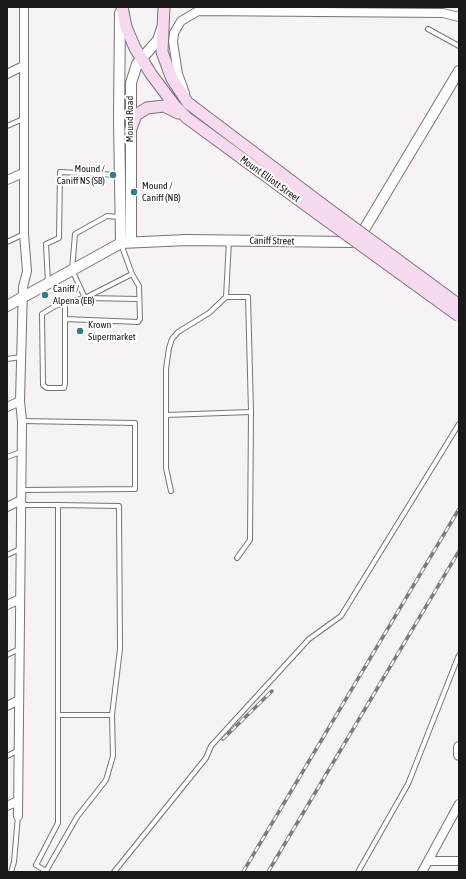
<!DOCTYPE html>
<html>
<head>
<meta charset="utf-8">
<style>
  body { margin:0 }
  #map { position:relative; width:466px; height:879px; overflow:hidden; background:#f7f2f5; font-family:"Asap Condensed",sans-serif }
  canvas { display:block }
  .frame { position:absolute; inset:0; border:8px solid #1a1819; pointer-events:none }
</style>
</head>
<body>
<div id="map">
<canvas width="466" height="879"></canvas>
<div class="frame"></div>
</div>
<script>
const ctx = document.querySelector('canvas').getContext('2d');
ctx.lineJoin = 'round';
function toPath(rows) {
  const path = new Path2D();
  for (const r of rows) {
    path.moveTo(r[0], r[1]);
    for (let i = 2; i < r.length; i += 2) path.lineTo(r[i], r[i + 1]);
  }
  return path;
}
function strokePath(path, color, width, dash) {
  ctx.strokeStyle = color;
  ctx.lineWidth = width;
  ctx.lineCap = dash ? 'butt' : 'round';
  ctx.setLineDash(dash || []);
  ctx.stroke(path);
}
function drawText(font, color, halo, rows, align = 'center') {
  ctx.font = font + ' "Asap Condensed",sans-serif';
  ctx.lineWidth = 4;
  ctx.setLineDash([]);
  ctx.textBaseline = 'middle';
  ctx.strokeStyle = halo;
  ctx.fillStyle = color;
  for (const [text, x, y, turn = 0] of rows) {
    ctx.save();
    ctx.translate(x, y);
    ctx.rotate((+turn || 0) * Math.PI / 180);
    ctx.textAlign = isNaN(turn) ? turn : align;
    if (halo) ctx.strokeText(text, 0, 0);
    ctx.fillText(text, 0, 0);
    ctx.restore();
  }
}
const service = toPath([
  [428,29,459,46],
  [7,126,23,119],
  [120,217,107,216,75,234,72,270,85,298,132,274,121,244],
  [229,241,226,297,248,297,251,412,250,540,237,558],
  [7,242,24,234],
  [48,283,46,244,59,238,60,172,119,175],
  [65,303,65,384,64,388,47,388,43,385,42,314,55,306,65,303,85,298,139,299],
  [65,319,138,322,140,319,139,286,132,274],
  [7,359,21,357],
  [166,415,251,412],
  [7,457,21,452],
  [21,490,135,489,135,423,22,421],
  [171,491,166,468,166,369,169,348,172,339,178,332,209,313,226,297],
  [21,505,58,505,58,715,112,715,120,649,119,506,58,505],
  [7,555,20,549],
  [7,655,19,649],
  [58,715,58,823,36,865,46,871,77,817,106,780,113,756,112,715],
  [7,756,19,750],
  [11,872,14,862,18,816],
  [114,872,206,758,211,746,309,639,341,616,459,424],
  [358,872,408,784,459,655]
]);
const minor = toPath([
  [7,74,23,66],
  [185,93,178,74,173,42,174,33,181,21,198,11,443,13,459,17],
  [7,180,23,173],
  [7,407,20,401],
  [7,507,21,500],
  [7,605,20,599],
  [7,706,19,700],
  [7,806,18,801],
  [18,816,22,421,20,401,23,287,27,271,24,234,24,7],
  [428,861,459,861],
  [422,872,459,804]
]);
const tertiary = toPath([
  [120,13,119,119,121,243],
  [131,241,131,83,137,64,158,40,162,28],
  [7,306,121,243,187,240,351,242,365,228,459,71],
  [459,747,459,755]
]);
const secondary = toPath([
  [122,7,126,27,135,48,151,74,175,106,187,118,318,214],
  [164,7,162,52,172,79,188,103,323,205],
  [130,131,136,115,147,108,164,106,178,113]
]);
strokePath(service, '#787376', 6);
strokePath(minor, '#787376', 10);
strokePath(tertiary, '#787376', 12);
strokePath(secondary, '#787376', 13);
strokePath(service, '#fff', 4);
strokePath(minor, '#fff', 8);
strokePath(tertiary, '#fff', 10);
strokePath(secondary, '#f7d9f0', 11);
const rail = toPath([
  [223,739,272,691],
  [243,872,459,509],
  [268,872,459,551]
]);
strokePath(rail, '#7d7a7b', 3.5);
strokePath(rail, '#fff', 2, [6]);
const secondaryBridge = toPath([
  [323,205,459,305],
  [318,214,459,316]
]);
strokePath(secondaryBridge, '#787376', 13, []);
strokePath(secondaryBridge, '#f7d9f0', 11);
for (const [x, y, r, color] of [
  [113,175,4,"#347a87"],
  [134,192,4,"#347a87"],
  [45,295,4,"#347a87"],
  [80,331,4,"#347a87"]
]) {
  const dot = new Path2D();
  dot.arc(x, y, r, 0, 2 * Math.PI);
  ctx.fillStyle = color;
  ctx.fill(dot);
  strokePath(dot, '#fff', 1.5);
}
drawText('10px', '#1a1819', '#fff', [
  ["Mound Road",130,119,-90],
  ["Mount Elliott Street",270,179,36],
  ["Caniff Street",272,241,1]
]);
drawText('10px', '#1a1819', '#fff', [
  ["Mound /",105,169,"right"],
  ["Caniff NS (SB)",105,181,"right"],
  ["Mound /",142,186],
  ["Caniff (NB)",142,198],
  ["Caniff /",53,289],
  ["Alpena (EB)",53,301],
  ["Krown",88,325],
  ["Supermarket",88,337]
], 'left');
</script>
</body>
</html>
